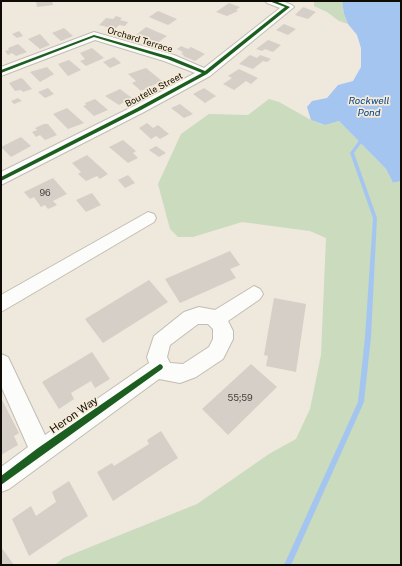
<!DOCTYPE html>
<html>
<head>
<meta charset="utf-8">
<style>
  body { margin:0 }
  #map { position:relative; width:402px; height:566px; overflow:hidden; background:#eee8dd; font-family:"Public Sans",sans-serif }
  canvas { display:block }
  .frame { position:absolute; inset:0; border:2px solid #0f0b05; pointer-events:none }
</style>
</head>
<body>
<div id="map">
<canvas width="402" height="566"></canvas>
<div class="frame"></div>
</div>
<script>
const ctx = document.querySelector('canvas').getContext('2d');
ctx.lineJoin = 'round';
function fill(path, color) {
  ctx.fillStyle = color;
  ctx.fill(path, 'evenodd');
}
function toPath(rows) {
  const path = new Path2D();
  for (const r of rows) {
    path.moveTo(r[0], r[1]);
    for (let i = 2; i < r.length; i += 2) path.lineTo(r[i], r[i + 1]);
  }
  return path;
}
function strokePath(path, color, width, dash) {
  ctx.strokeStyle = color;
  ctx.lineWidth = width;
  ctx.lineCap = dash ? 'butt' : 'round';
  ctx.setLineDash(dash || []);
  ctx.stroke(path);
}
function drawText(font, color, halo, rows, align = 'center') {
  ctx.font = font + ' "Public Sans",sans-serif';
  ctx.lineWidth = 3.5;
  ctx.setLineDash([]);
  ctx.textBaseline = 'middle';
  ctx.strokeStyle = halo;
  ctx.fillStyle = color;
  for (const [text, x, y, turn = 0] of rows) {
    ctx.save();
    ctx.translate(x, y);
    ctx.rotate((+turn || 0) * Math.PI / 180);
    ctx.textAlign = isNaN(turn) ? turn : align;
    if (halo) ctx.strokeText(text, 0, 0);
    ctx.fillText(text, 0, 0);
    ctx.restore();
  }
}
fill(toPath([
  [314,1,342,1,344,14,348,24,339,21,327,12,314,6],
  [269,99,279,102,311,120,324,125,339,121,386,169,393,183,401,181,401,565,55,565,63,558,197,504,269,454,296,439,310,409,321,355,326,238,310,231,242,222,193,237,178,237,170,229,158,184,181,134,209,114,248,115]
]), '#cadbbe');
fill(toPath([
  [342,1,401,1,401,181,393,183,386,169,339,121,325,125,311,120,307,107,312,101,327,98,338,85,353,81,361,67,361,48,357,35,348,24,344,14]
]), '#a5c5f1');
fill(toPath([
  [361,135,362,135,364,136,362,142,354,153,377,218,371,337,364,402,291,565,284,565,358,402,365,337,373,218,350,153,358,142,361,135]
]), '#a5c5f1');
fill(toPath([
  [36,1,52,1,53,5,37,7],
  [229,3,240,7,236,10,238,11,227,16,216,12],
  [303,7,316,12,308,19,295,15],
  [158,11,177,19,168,25,149,17],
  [116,16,122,18,120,20,128,22,125,26,119,25,115,29,99,25,106,18,113,19],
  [284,24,296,29,288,35,276,30],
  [146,27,167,36,157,43,136,35],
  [64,28,73,36,61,41,52,33],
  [19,31,23,36,17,38,12,34],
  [40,34,50,45,40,49,28,39],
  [268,40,281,45,273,52,265,49,262,51,256,49],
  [18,44,27,52,16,56,12,53,8,55,5,51,9,50,8,48],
  [181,46,188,49,191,47,205,54,195,61,183,56,184,55,181,54,183,52,177,49],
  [92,48,104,58,86,66,80,61,85,59,80,53],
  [250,55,257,58,260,55,271,59,267,62,263,61,253,69,239,64],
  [114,57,121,63,110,68,103,62],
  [69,60,81,70,68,76,58,64],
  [47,67,54,74,40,82,30,72],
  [146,68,162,81,141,91,132,83,136,81,128,74],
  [239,69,258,78,251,84,246,81,234,90,223,84,232,78,228,76],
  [21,78,23,79,32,89,23,92,21,90,15,91,9,83],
  [48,88,54,94,45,98,38,92],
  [204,88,216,96,205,103,193,94],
  [120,89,132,98,119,105,105,96],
  [18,98,22,101,14,104,11,101],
  [95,99,108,110,94,116,83,106,86,105,85,103],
  [180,104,193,114,184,118,171,108],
  [67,108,84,123,68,129,53,114],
  [147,123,153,128,158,125,169,134,160,139,156,136,151,139,139,128],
  [44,124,48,124,57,135,45,140,40,135,36,137,32,132,37,130,35,128],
  [21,137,31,146,11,157,1,147],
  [123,140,136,151,133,153,138,158,128,163,109,147],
  [156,146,166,153,159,157,149,150],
  [87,155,108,174,100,179,97,176,86,181,78,174,81,172,72,163],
  [128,175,135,183,125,188,118,180],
  [53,178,67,194,53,201,57,205,48,209,45,205,41,207,34,197,30,199,24,192],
  [92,193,101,205,86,212,76,200],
  [230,251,240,265,230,269,236,278,180,303,165,279],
  [149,280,168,302,103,343,85,319],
  [274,298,306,304,296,372,266,366,268,356,264,355],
  [92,352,110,379,95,388,91,381,71,393,74,399,59,409,42,382],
  [251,364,277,387,228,435,202,409],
  [1,398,19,433,14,436,18,445,1,455],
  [161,431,178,458,113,501,97,472,112,463,114,466,149,444,147,440],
  [69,481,88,516,29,556,12,519,31,506,36,516,56,502,52,492],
  [1,547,14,565,1,565]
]), '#d5cfc8');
const minor = toPath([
  [265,1,282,1,292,5,294,7,210,76,144,112,1,185,1,172,134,106,195,73,164,61,95,40,1,76,1,67,94,32,174,55,204,68,280,8,267,3,265,1],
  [148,212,154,214,156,218,154,222,1,312,1,295,148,212],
  [254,286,260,289,263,294,260,299,228,321,233,331,233,339,223,359,196,377,180,383,159,379,9,489,1,492,1,467,28,447,1,386,1,354,8,357,45,435,149,363,147,357,154,336,184,312,199,307,215,310,254,286],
  [198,324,208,324,213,329,213,339,209,347,183,364,170,363,167,357,170,345,198,324]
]);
strokePath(minor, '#c2bdb4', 2);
fill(minor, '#fcfcfa');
fill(toPath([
  [269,1,275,1,290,7,207,74,141,110,1,181,1,177,137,108,202,73,167,59,94,37,1,73,1,70,94,35,171,57,205,71,285,7,269,1],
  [160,364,162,365,163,367,162,369,1,485,1,476,38,448,160,364]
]), '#1b5e20');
drawText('9px', '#0f0b05', '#f5ead6', [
  ["Orchard Terrace",140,40,17],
  ["Boutelle Street",154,90,-28]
]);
drawText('9px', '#443f39', null, [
  ["96",45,193],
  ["55;59",240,398]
]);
drawText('italic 10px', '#014490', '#f5ead6', [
  ["Rockwell",369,101],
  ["Pond",369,113]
]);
drawText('11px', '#0f0b05', '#f5ead6', [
  ["Heron Way",74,415,-35]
]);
</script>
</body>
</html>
